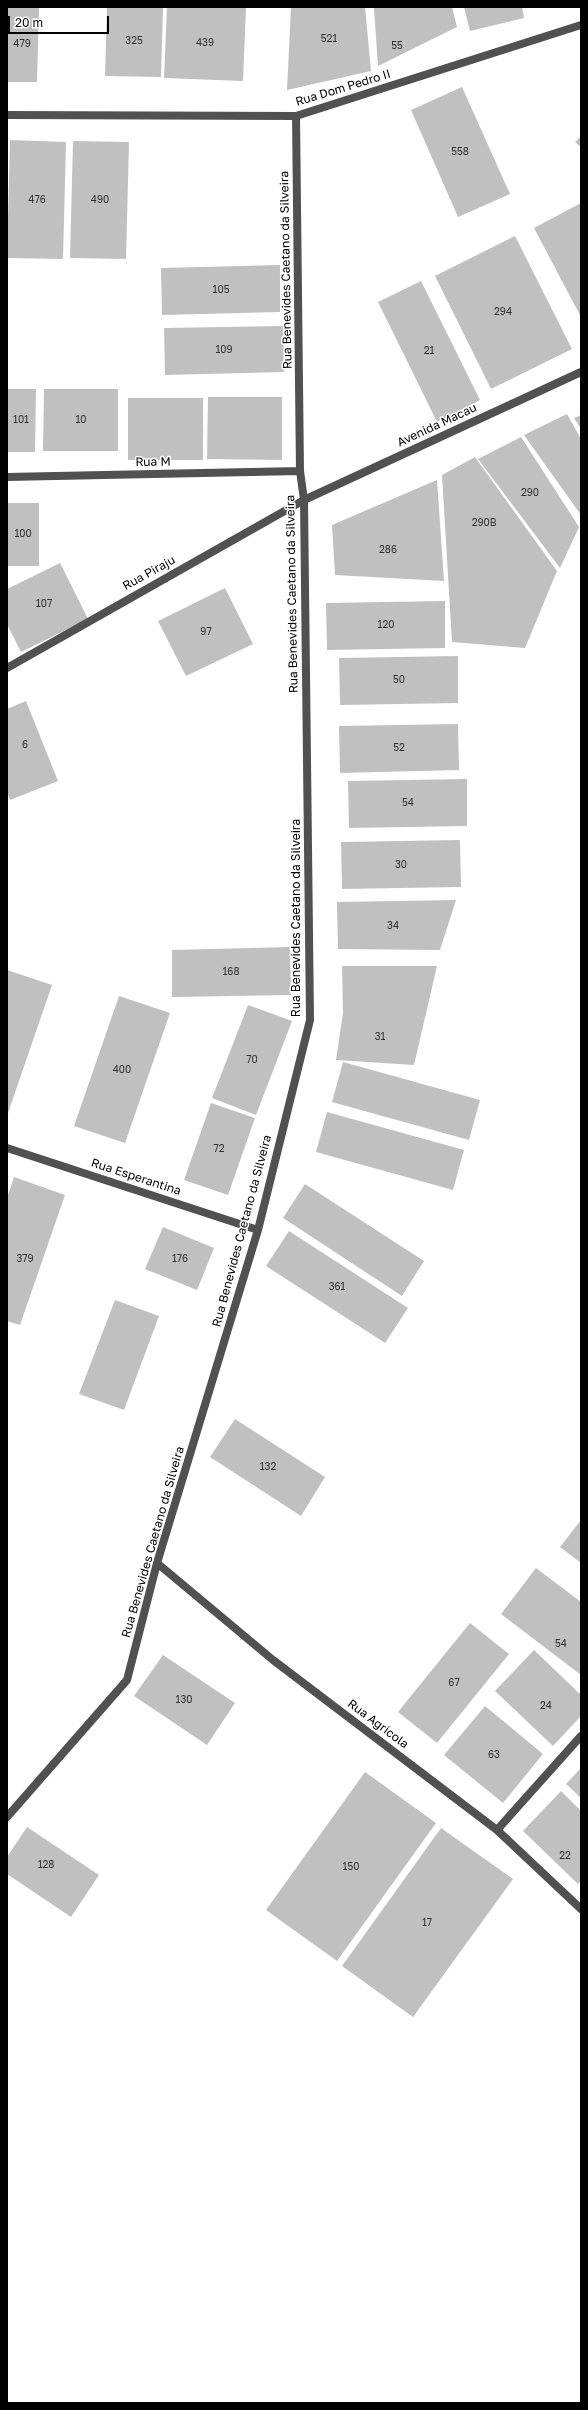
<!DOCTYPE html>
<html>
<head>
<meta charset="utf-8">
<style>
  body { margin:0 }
  #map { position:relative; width:588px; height:2410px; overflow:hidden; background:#fff; font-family:"Golos Text",sans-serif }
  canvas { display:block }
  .frame { position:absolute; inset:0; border:8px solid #000; pointer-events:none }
  .scale { position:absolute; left:8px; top:16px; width:101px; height:18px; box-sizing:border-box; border:2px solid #000; border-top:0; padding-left:5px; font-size:12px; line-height:14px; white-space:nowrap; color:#000; -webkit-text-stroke:3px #fff; paint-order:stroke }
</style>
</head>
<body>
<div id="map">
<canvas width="588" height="2410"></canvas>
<div class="frame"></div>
<div class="scale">20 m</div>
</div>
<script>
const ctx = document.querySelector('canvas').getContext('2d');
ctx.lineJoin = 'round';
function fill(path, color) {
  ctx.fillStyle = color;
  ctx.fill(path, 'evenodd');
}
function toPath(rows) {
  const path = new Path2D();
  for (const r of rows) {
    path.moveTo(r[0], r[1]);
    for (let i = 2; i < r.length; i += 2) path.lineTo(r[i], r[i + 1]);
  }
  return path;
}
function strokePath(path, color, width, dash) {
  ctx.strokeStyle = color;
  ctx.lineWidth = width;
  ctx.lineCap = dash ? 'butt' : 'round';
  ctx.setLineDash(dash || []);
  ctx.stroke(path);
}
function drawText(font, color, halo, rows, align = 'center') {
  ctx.font = font + ' "Golos Text",sans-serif';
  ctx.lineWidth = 3;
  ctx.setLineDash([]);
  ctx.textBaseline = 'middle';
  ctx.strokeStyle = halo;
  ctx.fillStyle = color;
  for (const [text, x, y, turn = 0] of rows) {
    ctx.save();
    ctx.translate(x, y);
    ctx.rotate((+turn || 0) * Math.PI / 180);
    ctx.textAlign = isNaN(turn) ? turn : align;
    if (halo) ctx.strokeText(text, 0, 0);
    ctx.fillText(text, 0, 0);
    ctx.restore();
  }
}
fill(toPath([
  [7,7,39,7,37,82,7,82],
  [107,7,163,7,161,77,105,76],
  [167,7,246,8,243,81,164,78],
  [291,7,365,7,371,71,287,90],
  [375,7,452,7,457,27,378,66,374,9],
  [464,7,522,7,524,18,470,31],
  [462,87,510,194,458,217,411,110],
  [581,136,581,147,575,142],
  [10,140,66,142,63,259,7,258],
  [73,141,129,142,126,259,70,258],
  [581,203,581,317,534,228],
  [515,236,572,349,491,389,435,276],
  [280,265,280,312,162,315,161,268],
  [421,281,480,400,437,422,378,302],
  [283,326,284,372,165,375,164,328],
  [7,389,36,389,35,452,7,452],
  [44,389,118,389,118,451,43,451],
  [208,397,282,397,282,460,207,459],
  [128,398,203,398,203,460,128,460],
  [567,414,581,439,581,515,524,435],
  [581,415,581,429,574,418],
  [521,437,579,527,560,568,478,459],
  [475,457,557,571,525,648,452,642,442,475],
  [437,480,444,581,335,575,332,525],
  [7,503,39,503,39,566,7,566],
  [60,563,88,619,21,652,7,624,7,589],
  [225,588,253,644,186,676,158,621],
  [445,601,445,648,327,650,326,603],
  [458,656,458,703,340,705,339,658],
  [26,701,58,781,10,800,7,792,7,709],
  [458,724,459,770,340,773,339,726],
  [467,779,467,826,349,828,348,781],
  [460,840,461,887,342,889,341,842],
  [456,900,440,950,338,949,337,902],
  [290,947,291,995,172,997,172,950],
  [342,966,437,966,414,1065,336,1060,343,1013],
  [7,970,52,985,7,1116],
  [119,996,170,1013,125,1143,74,1126],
  [248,1005,292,1021,256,1115,212,1098],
  [343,1062,480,1100,469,1140,332,1102],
  [211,1103,255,1118,228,1195,184,1180],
  [327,1112,464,1150,453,1190,316,1152],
  [14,1177,65,1195,20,1325,7,1321,7,1198],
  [305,1184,424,1261,402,1296,283,1218],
  [163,1227,214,1248,197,1290,145,1269],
  [289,1231,408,1308,385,1343,266,1266],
  [115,1300,159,1316,124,1410,79,1394],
  [235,1419,325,1477,301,1516,210,1457],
  [581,1520,581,1563,560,1547],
  [536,1568,581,1602,581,1675,501,1614],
  [470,1623,509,1654,437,1743,398,1712],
  [534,1650,581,1695,581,1716,553,1746,495,1691],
  [163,1655,235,1703,207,1745,134,1696],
  [485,1706,543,1754,503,1803,444,1755],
  [581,1768,581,1798,566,1784],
  [365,1772,436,1823,337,1961,266,1910],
  [561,1791,581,1811,581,1880,578,1884,523,1831],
  [27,1827,99,1875,71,1917,7,1874,7,1857],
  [441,1828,513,1879,413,2017,342,1966]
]), '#c0c0c0');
strokePath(toPath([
  [7,115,296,116,581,25],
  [7,477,300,471],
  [7,668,304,500,581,372],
  [7,1148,258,1230],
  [157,1563,273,1660,497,1830,581,1909],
  [7,1817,127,1680,157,1563,258,1230,310,1020,304,500,300,471,296,116],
  [497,1830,581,1736]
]), '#515151', 8);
drawText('10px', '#303030', null, [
  ["521",329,39],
  ["325",134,41],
  ["439",205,43],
  ["479",22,44],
  ["55",397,46],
  ["558",460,152],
  ["476",37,200],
  ["490",100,200],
  ["105",221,290],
  ["294",503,312],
  ["109",224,350],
  ["21",429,351],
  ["101",21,420],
  ["10",81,420],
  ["290",530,493],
  ["290B",484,523],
  ["100",23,534],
  ["286",388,550],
  ["107",44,604],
  ["120",386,625],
  ["97",206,632],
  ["50",399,680],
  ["6",25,745],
  ["52",399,748],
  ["54",408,803],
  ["30",401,865],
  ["34",393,926],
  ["168",231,972],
  ["31",380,1037],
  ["70",252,1060],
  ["400",122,1070],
  ["72",219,1149],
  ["379",25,1259],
  ["176",180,1259],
  ["361",337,1287],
  ["132",268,1467],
  ["54",561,1644],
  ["67",454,1683],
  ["130",184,1700],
  ["24",546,1706],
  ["63",494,1755],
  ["22",565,1856],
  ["128",46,1865],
  ["150",351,1867],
  ["17",427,1923]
]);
drawText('12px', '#000', '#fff', [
  ["Rua Dom Pedro II",343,88,-17],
  ["Rua Benevides Caetano da Silveira",286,270,-91],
  ["Avenida Macau",437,425,-25],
  ["Rua M",153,462,-1],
  ["Rua Piraju",149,573,-29],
  ["Rua Benevides Caetano da Silveira",292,594,-91],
  ["Rua Benevides Caetano da Silveira",296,918,-90],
  ["Rua Esperantina",136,1177,18],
  ["Rua Benevides Caetano da Silveira",242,1231,-75],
  ["Rua Benevides Caetano da Silveira",153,1542,-74],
  ["Rua Agricola",378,1724,37]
]);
</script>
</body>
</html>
